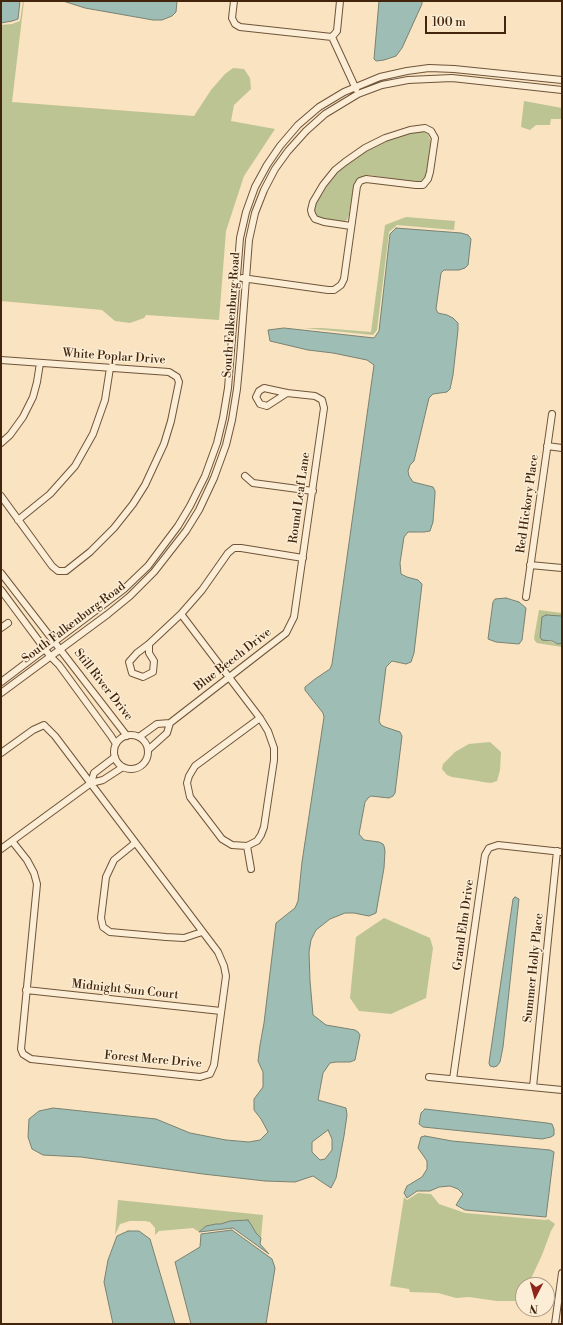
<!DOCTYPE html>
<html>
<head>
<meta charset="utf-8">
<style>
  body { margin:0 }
  #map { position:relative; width:563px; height:1325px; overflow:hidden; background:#f9e3c0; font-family:"Libre Bodoni",serif }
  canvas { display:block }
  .frame { position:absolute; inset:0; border:2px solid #42250c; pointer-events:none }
  .north { position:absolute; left:515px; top:1277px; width:40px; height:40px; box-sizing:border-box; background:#fbedd6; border:1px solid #b19d85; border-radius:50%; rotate:186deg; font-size:11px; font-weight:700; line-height:16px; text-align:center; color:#42250c }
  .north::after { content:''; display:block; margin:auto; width:14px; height:18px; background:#8f2418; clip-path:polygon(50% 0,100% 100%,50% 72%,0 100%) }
  .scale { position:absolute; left:425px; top:16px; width:81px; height:18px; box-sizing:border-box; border:2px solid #42250c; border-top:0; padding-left:5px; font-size:12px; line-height:14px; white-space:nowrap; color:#42250c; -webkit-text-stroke:3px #fbedd6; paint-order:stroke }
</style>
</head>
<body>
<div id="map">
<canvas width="563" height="1325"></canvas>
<div class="frame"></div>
<div class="north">N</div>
<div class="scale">100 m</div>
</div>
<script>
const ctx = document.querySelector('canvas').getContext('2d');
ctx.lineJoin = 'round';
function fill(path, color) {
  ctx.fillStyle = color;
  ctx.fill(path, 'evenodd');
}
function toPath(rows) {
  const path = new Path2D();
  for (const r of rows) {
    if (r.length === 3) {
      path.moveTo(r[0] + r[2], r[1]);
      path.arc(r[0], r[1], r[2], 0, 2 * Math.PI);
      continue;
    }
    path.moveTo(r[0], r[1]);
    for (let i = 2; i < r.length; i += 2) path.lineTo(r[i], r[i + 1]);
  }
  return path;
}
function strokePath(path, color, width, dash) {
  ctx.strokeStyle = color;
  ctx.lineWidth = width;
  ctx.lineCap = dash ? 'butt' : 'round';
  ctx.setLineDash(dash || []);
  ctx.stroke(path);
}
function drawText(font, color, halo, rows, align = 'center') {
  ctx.font = font + ' "Libre Bodoni",serif';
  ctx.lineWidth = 3;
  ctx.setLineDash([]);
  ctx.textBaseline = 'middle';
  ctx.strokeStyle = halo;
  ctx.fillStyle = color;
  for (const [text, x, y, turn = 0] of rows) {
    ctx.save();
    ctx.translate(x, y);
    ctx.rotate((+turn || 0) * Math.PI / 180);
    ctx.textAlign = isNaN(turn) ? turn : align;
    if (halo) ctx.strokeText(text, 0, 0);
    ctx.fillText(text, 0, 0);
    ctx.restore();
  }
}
fill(toPath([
  [23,1,24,1,12,102,194,116,211,90,225,74,233,68,244,69,250,78,251,89,234,105,231,121,275,129,244,176,226,231,219,320,146,315,144,318,130,323,115,321,102,310,1,301,1,25,12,24,20,21],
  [524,101,562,108,562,119,551,119,550,125,536,125,530,130,521,127],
  [421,131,427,133,431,141,426,174,425,179,421,181,415,182,368,175,363,176,354,183,349,215,347,220,342,222,320,218,316,216,313,208,325,189,341,169,351,161,365,151,381,142,399,135],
  [406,217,455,221,454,230,397,225,389,232,377,330,373,335,304,328,322,328,371,332,385,225],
  [539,610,562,613,562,616,546,615,547,641,558,644,562,643,562,647,537,643,535,641,534,638],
  [490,742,501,752,500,770,497,781,491,783,483,782,472,780,452,777,447,775,442,769,443,764,455,752,469,744],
  [384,918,430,938,433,948,426,998,391,1014,359,1011,350,998,356,937],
  [418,1193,431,1194,439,1204,465,1213,546,1220,548,1219,555,1224,551,1231,542,1255,528,1285,523,1285,523,1296,521,1301,497,1301,469,1297,456,1298,438,1293,410,1292,409,1289,390,1286,404,1197,407,1200],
  [118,1200,263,1215,261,1238,256,1233,252,1226,230,1221,221,1224,216,1224,206,1226,199,1232,193,1228,159,1231,155,1235,155,1228,150,1222,145,1221,130,1221,120,1224,115,1235]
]), '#bcc493');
const water = toPath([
  [1,1,20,1,18,19,12,21,1,23,1,1],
  [63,1,177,1,176,12,172,16,162,20,153,20,85,8,63,1],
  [379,1,422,1,422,4,402,48,396,56,384,60,376,61,374,59,379,1],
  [396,228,461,233,468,235,471,239,468,265,465,268,459,270,444,270,441,273,436,309,438,313,447,315,453,318,458,323,458,330,453,375,450,389,447,392,433,394,429,398,414,461,410,465,408,471,409,476,413,482,433,487,435,491,435,494,433,522,430,531,424,532,408,532,404,537,400,563,401,574,407,577,418,580,422,584,414,653,411,662,406,664,392,661,386,667,381,707,379,721,381,725,385,727,400,732,402,736,395,793,393,796,389,798,371,796,368,798,365,802,359,834,364,840,379,842,383,844,384,846,385,851,384,868,376,913,369,916,354,913,345,913,330,919,316,930,311,940,309,952,310,981,313,1015,326,1025,355,1030,358,1032,360,1035,355,1060,350,1062,336,1062,330,1063,323,1073,318,1100,346,1108,347,1115,344,1136,336,1178,331,1188,313,1176,295,1182,265,1181,203,1174,81,1157,43,1155,32,1149,28,1137,29,1119,39,1111,53,1108,156,1119,190,1133,226,1140,249,1142,260,1140,268,1132,261,1119,254,1110,254,1099,263,1087,263,1072,258,1061,260,1045,264,1023,276,923,295,908,298,901,302,862,324,717,323,713,305,690,305,687,315,679,330,669,332,664,374,365,367,360,333,353,308,350,270,341,268,330,284,328,374,338,379,331,390,234,396,228],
  [328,1130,332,1139,332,1150,325,1159,320,1160,312,1152,312,1142,328,1130],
  [506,598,519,602,526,608,522,640,519,644,496,642,488,639,493,602,495,599,506,598],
  [546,615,562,616,562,643,558,644,552,641,542,640,540,637,542,617,546,615],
  [515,897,519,899,503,1047,500,1062,497,1066,494,1067,490,1066,489,1063,513,899,515,897],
  [425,1109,547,1123,552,1124,554,1129,554,1135,551,1137,542,1139,423,1127,419,1124,421,1113,425,1109],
  [425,1136,452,1141,550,1150,554,1152,546,1217,465,1210,456,1205,463,1194,458,1189,450,1186,439,1187,430,1191,417,1191,407,1198,404,1193,407,1186,422,1177,427,1169,427,1161,418,1148,421,1137,425,1136],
  [248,1220,252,1226,256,1233,261,1238,260,1244,269,1254,233,1228,199,1232,206,1226,216,1224,221,1224,230,1221,248,1220],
  [232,1230,272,1259,275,1268,266,1324,191,1324,175,1262,200,1247,201,1234,232,1230],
  [128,1231,139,1231,150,1239,175,1324,113,1324,104,1282,108,1260,117,1236,128,1231]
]);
fill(water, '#9ebeb5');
strokePath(water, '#798171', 1);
const minor = toPath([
  [234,1,232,18,235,24,240,27,332,37],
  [332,37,356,89],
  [332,37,337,31,340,1],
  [242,278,328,290,334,290,341,285,344,279,357,186,360,181,366,179,416,185,423,185,428,179,430,172,435,138,431,131,425,128,410,130,385,138,365,148,345,162,335,170,323,185,313,202,311,210,312,214,315,219,324,222,351,226],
  [1,360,169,372,177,377,179,382,171,421,164,444,145,485,133,504,114,528,90,552,66,571,58,571,52,566,1,496],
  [1,443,10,435,23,417,33,397,37,382,40,363],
  [547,446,562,448],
  [245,476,253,483,313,491],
  [18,520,50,494,75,466,93,434,105,400,110,368],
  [530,565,562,568],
  [1,573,127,736],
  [1,590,50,656,59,665,111,736,116,744],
  [526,597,552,414],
  [181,614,260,718,268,731,274,748,274,760,264,827,261,835,257,841,247,846,232,845,222,839,190,797,187,783,189,776,195,766,260,718],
  [1,628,8,623],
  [149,644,149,653,154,661,153,672,143,677,132,673,129,662,137,653,149,644,181,614,202,590,228,553,234,548,241,548,303,558],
  [1,682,124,589,148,566,178,526,190,506,205,476,217,443,223,418,228,388,240,238,246,212,255,187,267,165,280,146,298,125,319,107,344,92,380,77,407,71,429,68,454,69,562,80],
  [1,693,108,614,130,596,154,572,186,531,199,510,214,478,226,445,232,420,237,389,240,357,249,240,255,213,264,190,275,169,288,151,306,131,325,114,358,94,382,85,408,80,452,78,562,90],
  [131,752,17],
  [139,737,157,724,170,723],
  [148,750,167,733,170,723,286,633,294,617,324,408,322,400,315,396,287,393,264,388,259,391,256,397,260,404,267,406,287,393],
  [1,753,33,730,44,725,55,736,218,952,224,966,226,976,214,1065,210,1074,200,1077,31,1059,23,1054,21,1049,37,884,34,873,27,860,12,841],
  [91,783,94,773,115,757],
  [135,843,114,860,106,877,101,918,103,927,110,932,166,937,184,938,202,932],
  [247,846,251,869],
  [1,849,91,783,103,780,123,767],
  [26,990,221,1011],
  [429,1077,562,1090],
  [453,1079,485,855,489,848,498,845,562,852],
  [533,1087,557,851],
  [555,1324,562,1273]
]);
strokePath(minor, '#705439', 8);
strokePath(minor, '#fbedd6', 6);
drawText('12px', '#42250c', '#fbedd6', [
  ["South Falkenburg Road",232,315,-86],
  ["White Poplar Drive",114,357,4],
  ["Round Leaf Lane",300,498,-82],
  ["Red Hickory Place",528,504,-82],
  ["South Falkenburg Road",74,623,-37],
  ["Blue Beech Drive",233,660,-38],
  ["Still River Drive",103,685,52],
  ["Grand Elm Drive",464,925,-82],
  ["Summer Holly Place",534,968,-84],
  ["Midnight Sun Court",125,990,6],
  ["Forest Mere Drive",153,1060,5]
]);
</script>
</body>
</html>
